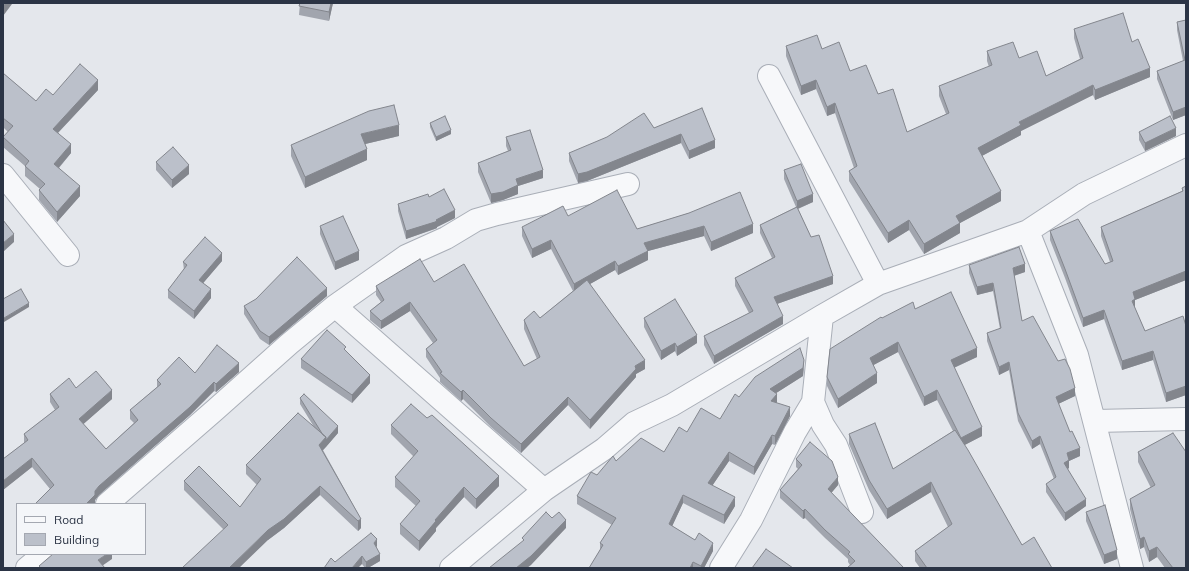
<!DOCTYPE html>
<html>
<head>
<meta charset="utf-8">
<style>
  body { margin:0 }
  #map { position:relative; width:1189px; height:571px; overflow:hidden; background:#e4e7ec; font-family:Mulish,sans-serif }
  canvas { display:block }
  .frame { position:absolute; inset:0; border:4px solid #2b3445; pointer-events:none }
  .legend { position:absolute; left:16px; top:503px; width:130px; height:52px; box-sizing:border-box; background:#f4f6f9; border:1px solid #a4a8b1; margin:0; padding:5px 7px; list-style:none; font-size:12px; color:#2b3445 }
  .legend li { display:flex; align-items:center; gap:8px; height:20px }
  .legend b { width:20px; border:1px solid #a4a8b1 }
</style>
</head>
<body>
<div id="map">
<canvas width="1189" height="571"></canvas>
<div class="frame"></div>
<ul class="legend">
<li><b style="height:5px;background:#f7f8fa"></b>Road</li>
<li><b style="height:11px;background:#bbc0ca"></b>Building</li>
</ul>
</div>
<script>
const ctx = document.querySelector('canvas').getContext('2d');
ctx.lineJoin = 'round';
function toPath(rows) {
  const path = new Path2D();
  for (const r of rows) {
    path.moveTo(r[0], r[1]);
    for (let i = 2; i < r.length; i += 2) path.lineTo(r[i], r[i + 1]);
  }
  return path;
}
function strokePath(path, color, width, dash) {
  ctx.strokeStyle = color;
  ctx.lineWidth = width;
  ctx.lineCap = dash ? 'butt' : 'round';
  ctx.setLineDash(dash || []);
  ctx.stroke(path);
}
function fill(path, color) {
  ctx.fillStyle = color;
  ctx.fill(path, 'evenodd');
}
const minor = toPath([
  [769,76,878,284],
  [3,175,68,255],
  [1028,231,1077,355,1132,568],
  [335,306,544,490],
  [813,402,823,425,836,445,862,512],
  [1095,421,1186,419],
  [107,504,215,410,289,344,335,306,406,256,446,238,476,220,497,214,628,184],
  [27,568,44,554],
  [451,568,544,490,604,449,634,423,672,405,822,316,878,284,1028,231,1084,194,1186,145],
  [721,568,751,520,795,432,813,402,822,316]
]);
strokePath(minor, '#a9aeb7', 24);
strokePath(minor, '#f7f8fa', 22);
fill(toPath([
  [300,3,333,3,329,21,299,15],
  [1186,20,1186,115,1173,120,1157,79,1157,71,1183,61,1177,30,1177,22],
  [1074,29,1132,42,1150,77,1095,100,1093,95,1021,131,1021,135,982,156,1001,201,960,223,960,233,924,254,909,230,888,243,849,181,849,171,854,168,835,113,827,116,816,89,801,95,786,56,786,46,822,49,878,94,907,132,946,114,939,96,939,86,989,67,987,61,987,51,1019,58,1046,76,1080,59,1074,38],
  [3,73,36,101,53,95,98,90,58,133,71,153,59,168,80,196,57,222,39,200,39,190,40,189,25,176,25,166,3,147,3,137,8,132,3,127],
  [702,108,715,148,689,159,681,143,587,181,578,183,569,161,569,153,654,128],
  [430,123,451,134,436,141,430,127],
  [1139,132,1176,136,1145,151,1139,140],
  [399,136,365,144,367,160,305,188,291,156,291,145],
  [506,137,543,178,518,186,518,194,503,200,491,203,478,172,478,163,508,151,506,146],
  [156,162,189,174,172,188,156,170],
  [784,170,813,202,798,209,833,284,777,304,783,324,714,364,704,345,704,336,749,313,735,286,735,278,772,258,760,233,760,225,796,207,784,179],
  [1186,186,1186,280,1135,300,1135,308,1145,331,1186,326,1186,395,1166,402,1153,360,1122,370,1104,319,1083,327,1065,278,1050,240,1050,231,1105,264,1110,262,1101,236,1101,227,1182,191,1182,188],
  [429,197,455,218,437,227,437,228,435,229,406,239,398,211,398,204],
  [689,213,753,233,711,251,704,236,648,251,648,260,618,275,615,270,590,284,645,369,636,374,636,377,590,429,568,405,521,453,491,427,463,399,461,401,440,382,440,378,426,357,426,349,433,343,410,311,381,329,370,320,370,311,381,302,376,295,376,286,434,282,524,366,537,359,524,329,524,320,540,318,573,291,551,249,532,258,522,236,522,227,568,216,637,229],
  [320,226,359,260,335,270,320,234],
  [222,261,203,283,211,298,194,319,168,298,168,290,184,270,183,262],
  [969,265,1025,272,1014,276,1022,321,1075,396,1058,404,1080,456,1069,461,1069,468,1068,469,1086,506,1065,521,1046,492,1046,484,1054,479,1040,444,1032,449,1018,421,1009,370,999,375,987,341,987,333,1000,329,993,291,977,295,969,273],
  [327,296,269,345,260,339,244,314,244,306],
  [915,309,977,357,954,368,982,436,964,445,1022,545,1052,568,920,568,915,561,915,551,948,527,931,492,887,519,869,490,849,444,849,434,893,469,953,431,937,400,924,406,898,352,873,365,877,383,838,408,827,386,827,377,882,318],
  [644,318,697,343,677,356,675,351,661,360,644,327],
  [346,351,370,383,352,403,301,368,301,359],
  [804,368,803,376,776,393,777,403,790,416,775,445,772,444,754,475,729,461,712,486,735,506,724,524,683,503,672,526,713,551,704,568,589,568,600,550,600,543,612,525,577,504,577,496,597,475,616,461,664,452,687,432,720,419,739,397],
  [239,372,216,392,214,391,190,415,99,495,95,500,95,504,35,504,50,489,32,467,3,490,3,459,24,443,24,434,55,410,50,402,50,394,76,388,112,399,83,424,106,449,134,423,130,419,130,410,157,387,157,380,195,373],
  [300,398,338,433,323,450,361,519,361,528,358,531,320,495,284,528,268,540,223,529,184,490,184,481,240,507,257,485,246,474,246,465,314,427,300,404],
  [391,425,499,486,476,509,464,497,436,528,436,531,419,551,400,534,400,524,416,506,395,487,395,477,414,457,391,434],
  [1173,433,1186,568,1165,568,1157,557,1149,562,1144,547,1140,549,1130,509,1130,499,1151,488,1138,462,1138,452],
  [796,459,838,485,831,493,904,568,850,565,848,562,848,559,825,538,805,518,803,519,780,498,780,490,798,469,796,467],
  [1086,512,1117,559,1104,564,1086,521],
  [377,546,376,547,380,561,368,568,365,568,362,564,335,562]
]), '#a1a5ae');
fill(toPath([
  [5,3,12,3,12,4,3,16,3,6],
  [331,3,333,3,329,21,329,12],
  [1150,68,1150,77,1095,100,1095,90],
  [98,80,98,90,53,138,53,129],
  [816,80,816,89,801,95,801,86],
  [1093,85,1093,95,1021,131,1021,135,978,158,978,148,1019,122],
  [835,103,835,113,827,116,827,107],
  [1186,107,1186,115,1173,120,1173,112],
  [399,125,399,136,361,145,361,134],
  [1176,128,1176,136,1145,151,1145,143],
  [451,130,451,134,436,141,436,137],
  [681,134,681,143,587,181,578,183,578,174],
  [715,140,715,148,689,159,689,151],
  [71,144,71,153,54,173,54,164],
  [367,149,367,160,305,188,305,177],
  [189,165,189,174,172,188,172,180],
  [543,170,543,178,518,186,518,194,503,200,491,203,491,194,516,179],
  [80,186,80,196,57,222,57,212],
  [1001,191,1001,201,960,223,960,233,924,254,924,244,956,216],
  [813,194,813,202,797,209,797,201],
  [455,210,455,218,437,227,437,228,406,239,406,231],
  [909,220,909,230,888,243,888,233],
  [753,224,753,233,711,251,711,242],
  [704,226,704,236,648,251,648,260,618,275,618,266,644,243],
  [14,234,14,242,3,252,3,243],
  [551,240,551,249,532,258,532,249],
  [359,251,359,260,335,270,335,262],
  [222,253,222,261,199,288,199,280],
  [615,261,615,270,574,293,574,284],
  [1025,264,1025,272,1013,276,1013,268],
  [1186,271,1186,280,1135,300,1135,308,1132,310,1133,292],
  [833,276,833,284,774,305,774,297],
  [993,283,993,291,977,295,977,287],
  [327,288,327,296,269,345,269,337],
  [211,289,211,298,194,319,194,311],
  [410,302,410,311,381,329,381,321],
  [29,303,29,307,4,322,4,318],
  [1104,310,1104,319,1083,327,1083,318],
  [783,316,783,324,714,364,714,356],
  [697,335,697,343,677,356,677,347],
  [898,342,898,352,870,367,870,358],
  [675,343,675,351,661,360,661,351],
  [977,348,977,357,951,369,951,360],
  [1153,351,1153,360,1122,370,1122,361],
  [645,360,645,369,636,374,636,377,590,429,590,420,635,366],
  [804,360,803,376,770,397,770,389],
  [1009,362,1009,370,999,375,999,367],
  [239,363,239,372,216,392,216,384],
  [877,373,877,383,838,408,838,399],
  [370,375,370,383,352,403,352,395],
  [214,382,214,391,190,415,99,495,95,500,95,504,86,504,99,486],
  [1186,386,1186,395,1166,402,1166,393],
  [1075,388,1075,396,1056,405,1056,397],
  [112,390,112,399,79,428,79,419],
  [463,390,463,399,461,401,461,392],
  [937,390,937,400,924,406,924,397],
  [777,394,777,403,771,401],
  [568,397,568,405,521,453,521,444],
  [790,407,790,416,775,445,775,436],
  [338,426,338,433,326,447,326,440],
  [982,427,982,436,961,447,961,438],
  [772,435,772,444,754,475,754,467],
  [1040,436,1040,444,1032,449,1032,441],
  [326,437,326,447,319,454,319,445],
  [1080,448,1080,456,1069,461,1069,468,1064,471,1064,463,1067,453],
  [729,452,729,461,708,492,708,483],
  [32,458,32,467,3,490,3,481],
  [499,476,499,486,476,509,476,499],
  [838,477,838,485,828,497,828,489],
  [931,482,931,492,887,519,887,509],
  [320,486,320,495,284,528,268,540,239,568,229,568,268,530],
  [464,487,464,497,436,528,436,531,419,551,419,541,435,520],
  [683,495,683,503,669,533,669,524],
  [735,497,735,506,724,524,724,515],
  [1086,499,1086,506,1065,521,1065,513],
  [805,509,805,518,803,519,803,511],
  [361,519,361,528,358,531,358,521],
  [566,520,566,528,531,565,527,568,516,568],
  [1144,537,1144,547,1140,549,1140,539],
  [377,539,377,546,374,550,374,543],
  [713,543,713,551,704,568,701,568,701,566],
  [1157,547,1157,557,1149,562,1149,551],
  [1117,550,1117,559,1104,564,1104,555],
  [107,554,112,554,112,559,99,568,98,560],
  [380,554,380,561,368,568,366,568,366,562],
  [362,556,362,564,358,568,352,568],
  [693,562,693,568,690,568]
]), '#83868d');
const building = toPath([
  [300,3,331,3,329,12,299,6,300,3],
  [1123,13,1132,42,1138,39,1150,68,1095,90,1093,85,1019,122,1021,125,978,148,1001,191,956,216,960,223,924,244,909,220,888,233,849,171,857,166,835,103,827,107,816,80,801,86,786,46,817,35,822,49,839,42,850,71,866,65,878,94,893,89,907,132,949,113,939,86,992,65,987,51,1013,42,1019,58,1037,51,1046,76,1083,58,1074,29,1123,13],
  [1186,20,1186,107,1173,112,1157,71,1185,60,1177,22,1186,20],
  [80,64,98,80,53,129,71,144,54,164,80,186,57,212,39,190,45,184,25,166,29,161,3,137,13,126,3,118,3,73,36,101,46,89,53,95,80,64],
  [394,105,399,125,361,134,367,149,305,177,291,145,369,111,394,105],
  [702,108,715,140,689,151,681,134,587,172,578,174,569,153,607,137,644,113,654,128,702,108],
  [445,116,451,130,436,137,430,123,445,116],
  [1170,116,1176,128,1145,143,1139,132,1170,116],
  [530,130,543,170,516,179,518,185,503,192,491,194,478,163,511,150,506,137,530,130],
  [173,147,189,165,172,180,156,162,173,147],
  [801,164,813,194,797,201,784,170,801,164],
  [1186,186,1186,271,1133,292,1135,299,1132,301,1145,331,1183,316,1186,326,1186,386,1166,393,1153,351,1122,361,1104,310,1083,318,1065,269,1050,231,1078,219,1105,264,1113,261,1101,227,1183,191,1182,188,1186,186],
  [444,189,455,210,436,220,437,221,435,222,406,231,398,204,428,194,429,197,444,189],
  [617,190,637,229,689,213,740,192,753,224,711,242,704,226,644,243,648,251,618,266,615,261,574,284,551,240,532,249,522,227,563,206,568,216,617,190],
  [797,207,811,237,819,235,833,276,774,297,783,316,714,356,704,336,753,311,735,278,775,257,760,225,797,207],
  [343,216,359,251,335,262,320,226,343,216],
  [3,220,14,234,3,243,3,220],
  [205,237,222,253,199,280,211,289,194,311,168,290,187,265,183,262,205,237],
  [1019,247,1025,264,1013,268,1022,321,1033,316,1058,361,1065,359,1070,369,1075,388,1056,397,1070,432,1072,431,1080,448,1067,453,1069,460,1064,463,1086,499,1065,513,1046,484,1056,477,1040,436,1032,441,1018,413,1009,362,999,367,987,333,1001,328,993,283,977,287,969,265,1019,247],
  [297,257,327,288,269,337,260,331,244,306,256,299,297,257],
  [420,259,434,282,464,264,524,366,540,357,524,320,534,311,540,318,587,280,645,360,635,366,636,369,590,420,568,397,521,444,491,418,463,390,461,392,440,373,442,372,426,349,437,340,410,302,381,321,370,311,384,300,376,286,420,259],
  [21,289,29,303,4,318,3,317,3,299,21,289],
  [951,292,977,348,951,360,982,427,961,438,937,390,924,397,898,342,870,358,877,373,838,399,827,377,830,349,881,317,882,318,913,302,915,309,951,292],
  [675,299,697,335,677,347,675,343,661,351,644,318,675,299],
  [327,330,346,347,344,349,370,375,352,395,301,359,327,330],
  [217,345,239,363,216,384,214,382,190,407,99,486,95,491,95,495,86,504,35,504,54,485,32,458,3,481,3,459,28,440,24,434,59,407,50,394,69,378,76,388,96,371,112,390,79,419,106,449,138,420,130,410,161,384,157,380,179,357,195,373,217,345],
  [800,348,804,360,803,368,770,389,777,394,771,401,790,407,775,436,772,435,754,467,729,452,708,483,735,497,724,515,683,495,669,524,695,540,699,533,713,543,701,566,693,562,690,568,589,568,603,545,600,543,616,518,577,496,591,472,597,475,613,456,616,461,641,438,664,452,679,427,687,432,701,408,720,419,735,394,739,397,755,377,800,348],
  [304,394,338,426,326,440,326,437,323,435,300,398,304,394],
  [411,404,427,418,432,415,499,476,476,499,464,487,435,520,436,521,419,541,400,524,420,501,395,477,418,451,391,425,411,404],
  [298,413,326,437,319,445,361,519,358,521,320,486,284,519,268,530,229,568,182,568,228,525,184,481,199,466,240,507,261,479,246,465,298,413],
  [875,423,893,469,955,430,968,450,1022,545,1034,537,1052,568,927,568,915,551,952,524,931,482,887,509,869,480,849,434,875,423],
  [1173,433,1186,452,1186,568,1173,568,1157,547,1149,551,1144,537,1140,539,1130,499,1155,485,1138,452,1173,433],
  [810,442,832,461,838,477,828,489,904,568,847,568,855,561,848,554,850,552,825,530,805,509,803,511,780,490,802,465,796,459,810,442],
  [1105,505,1117,550,1104,555,1086,512,1105,505],
  [546,512,552,518,559,512,566,520,531,556,516,568,489,568,524,540,522,538,546,512],
  [371,533,377,539,374,543,380,554,366,562,362,556,352,568,324,568,331,558,335,562,371,533],
  [766,549,793,568,752,568,766,549],
  [53,554,107,554,98,560,105,568,41,568,39,566,53,554]
]);
fill(building, '#bbc0ca');
strokePath(building, '#83868d', 1);
</script>
</body>
</html>
